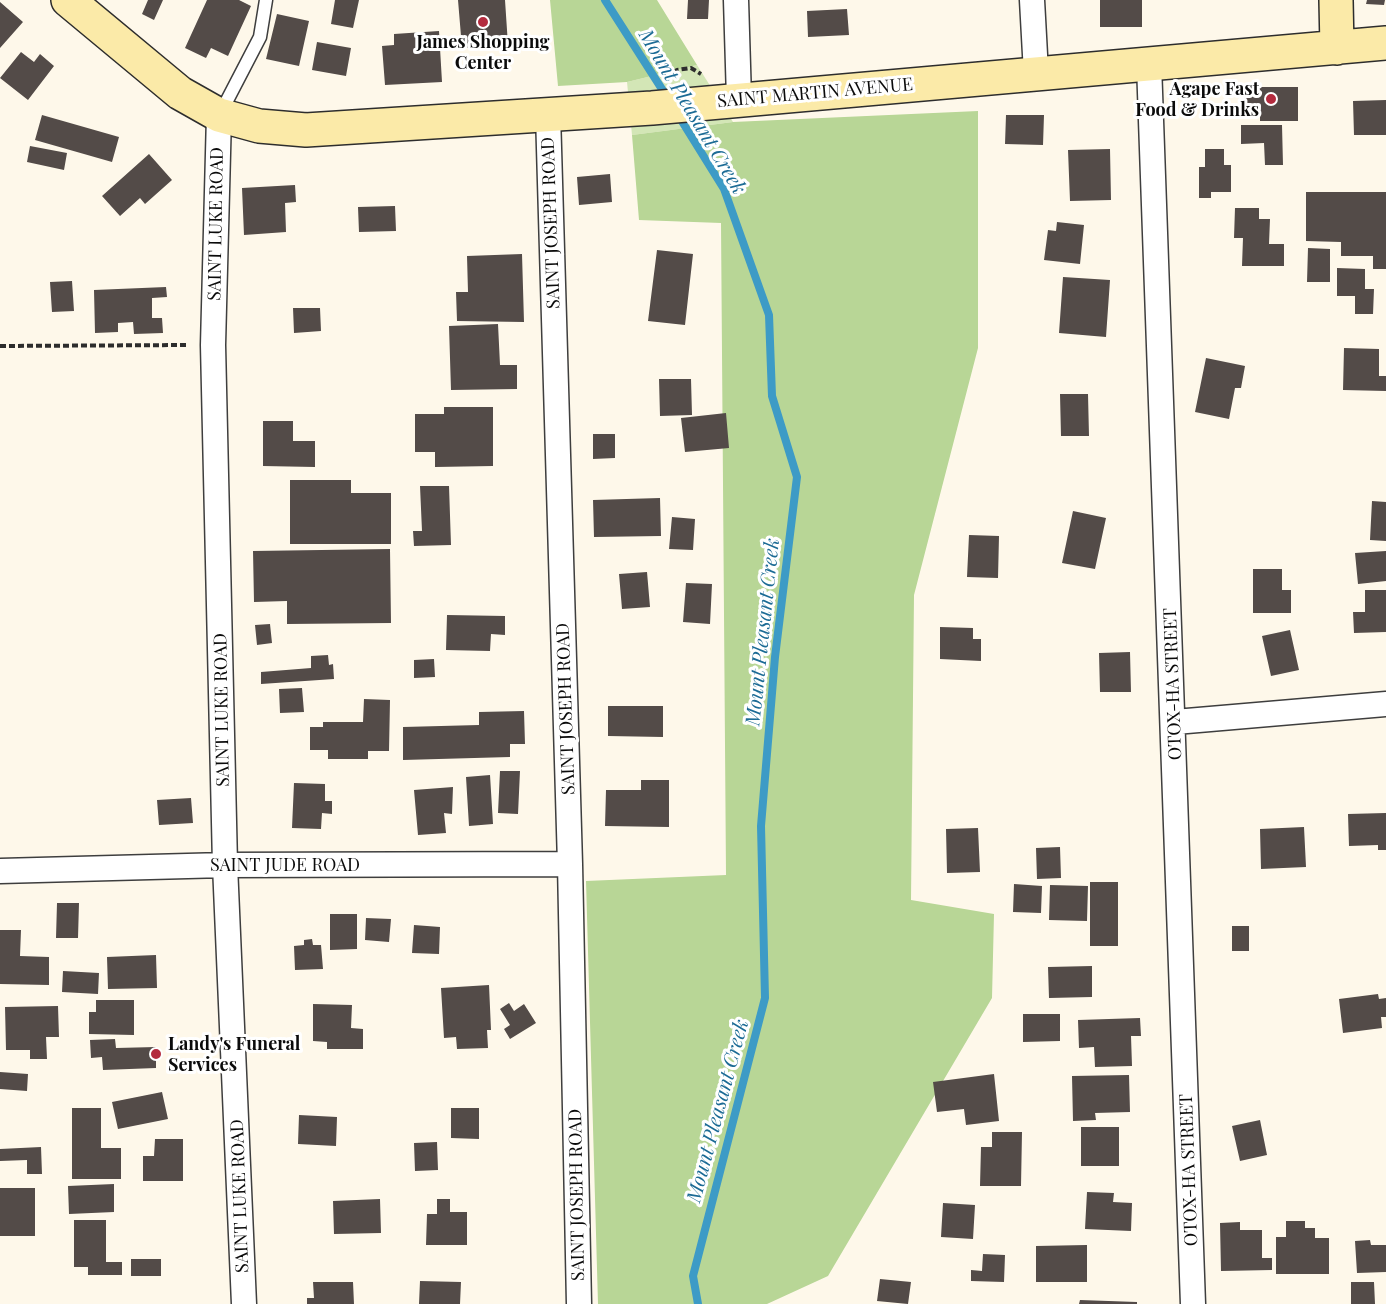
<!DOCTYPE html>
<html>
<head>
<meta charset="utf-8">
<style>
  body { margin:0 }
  canvas { display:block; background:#fef8ea }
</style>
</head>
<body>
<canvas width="1386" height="1304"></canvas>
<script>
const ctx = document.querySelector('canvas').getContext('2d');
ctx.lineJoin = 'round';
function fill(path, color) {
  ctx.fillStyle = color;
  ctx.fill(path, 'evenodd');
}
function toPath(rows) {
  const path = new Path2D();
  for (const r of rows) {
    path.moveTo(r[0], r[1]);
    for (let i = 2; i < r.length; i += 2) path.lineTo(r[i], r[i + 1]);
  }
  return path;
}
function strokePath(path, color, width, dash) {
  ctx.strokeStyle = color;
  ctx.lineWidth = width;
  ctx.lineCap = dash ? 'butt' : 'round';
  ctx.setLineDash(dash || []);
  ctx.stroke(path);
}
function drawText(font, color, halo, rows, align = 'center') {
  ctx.font = font + ' "Playfair Display",serif';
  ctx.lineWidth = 6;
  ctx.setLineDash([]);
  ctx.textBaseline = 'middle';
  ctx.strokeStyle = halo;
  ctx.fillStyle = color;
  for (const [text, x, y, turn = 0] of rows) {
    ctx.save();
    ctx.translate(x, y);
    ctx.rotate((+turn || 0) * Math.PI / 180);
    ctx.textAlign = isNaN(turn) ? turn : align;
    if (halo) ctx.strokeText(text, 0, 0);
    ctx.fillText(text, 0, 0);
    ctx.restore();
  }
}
fill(toPath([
  [697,65,733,122,632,135,627,82]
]), '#d3e6b6');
fill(toPath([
  [550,0,657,0,697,65,627,82,558,86],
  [978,111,978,348,914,595,911,900,994,914,992,998,828,1276,767,1304,598,1304,586,881,726,875,721,223,639,220,632,135,733,122]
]), '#b8d696');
strokePath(toPath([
  [605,0,667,97],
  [678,115,724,189,769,315,772,396,797,477,775,657,761,826,765,998,693,1276,698,1304]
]), '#3d9bc6', 8);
fill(toPath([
  [148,0,163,0,154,20,142,14],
  [207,0,239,0,251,6,228,56,211,48,206,58,185,48],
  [335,0,359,0,353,28,331,24],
  [458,0,505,0,508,45,462,48],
  [688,0,709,0,708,19,687,19],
  [1100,0,1142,0,1142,27,1100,27],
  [1367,0,1385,0,1384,5,1366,4],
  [0,2,23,22,0,48],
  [847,9,849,35,808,37,807,11],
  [277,14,309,21,299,66,266,59],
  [439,31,442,82,385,85,382,46,394,45,394,34],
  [317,42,351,48,346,76,312,70],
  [21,52,34,62,40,54,54,66,28,100,0,78],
  [1244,87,1298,87,1298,121,1260,121,1260,110,1244,110],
  [1386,100,1386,135,1354,135,1353,101],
  [42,115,119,137,112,162,35,140],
  [1006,115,1044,115,1043,145,1005,144],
  [1241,125,1282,125,1283,165,1265,165,1264,143,1241,144],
  [30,146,67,153,64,170,27,162],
  [1110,149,1111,200,1070,201,1068,150],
  [1205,149,1224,149,1224,165,1231,165,1231,192,1211,192,1211,198,1199,198,1199,167,1205,167],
  [149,154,172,180,145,204,140,198,120,216,102,196],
  [610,174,612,202,579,205,577,177],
  [295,185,296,202,285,203,286,232,244,235,242,188],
  [1306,192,1386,192,1386,269,1373,269,1373,256,1341,256,1341,242,1306,241],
  [395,206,396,231,359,232,358,207],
  [1235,208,1259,208,1259,219,1270,219,1269,244,1284,244,1284,266,1242,266,1243,238,1234,238],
  [1057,222,1084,225,1080,264,1044,260,1048,230,1056,231],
  [1308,248,1330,249,1330,282,1307,282],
  [657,250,693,254,685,325,648,321],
  [522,254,524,322,457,321,456,292,468,292,467,256],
  [1337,268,1365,269,1365,289,1374,289,1373,314,1355,314,1355,296,1337,296],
  [1063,277,1110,280,1106,337,1059,333],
  [72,281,74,311,52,312,50,282],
  [166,287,167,297,152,298,152,318,162,318,163,333,134,334,133,322,118,323,118,332,95,333,94,290],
  [293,308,320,308,321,331,294,333],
  [498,324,500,365,517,365,517,389,451,390,449,326],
  [1344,348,1379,349,1379,376,1386,376,1386,391,1343,390],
  [1206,358,1245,366,1241,388,1235,388,1229,419,1195,412],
  [659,379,691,379,692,415,660,416],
  [1060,394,1088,394,1089,436,1061,436],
  [444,407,493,407,493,466,435,467,435,452,415,452,415,414,444,414],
  [726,413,729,448,685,452,681,418],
  [263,421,293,421,293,441,315,441,315,467,263,466],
  [593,434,615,434,615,458,593,459],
  [290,480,351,480,351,493,391,493,391,544,290,544],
  [420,486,449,486,451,545,414,546,413,531,422,531],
  [660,498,661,536,594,537,593,500],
  [1372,501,1386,502,1386,541,1370,540],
  [1073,511,1106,518,1095,569,1062,563],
  [672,517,695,519,693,550,669,549],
  [969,535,999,536,998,578,967,577],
  [390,549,391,623,287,624,287,601,254,602,253,551],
  [1386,551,1386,581,1358,584,1355,553],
  [1253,569,1282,569,1282,590,1291,590,1291,613,1253,613],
  [647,572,650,607,622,609,619,574],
  [686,583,712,584,710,624,683,622],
  [1365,590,1386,590,1386,632,1354,633,1353,612,1365,612],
  [447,615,505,616,505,635,491,634,490,651,446,650],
  [270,624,272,643,257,645,255,625],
  [940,627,973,628,973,639,981,639,981,661,940,659],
  [1290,630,1299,670,1271,676,1262,636],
  [1130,652,1131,692,1100,692,1099,653],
  [328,655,329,665,333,664,334,679,261,684,261,672,311,668,311,656],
  [434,659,435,677,414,678,414,660],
  [302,688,304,712,280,713,279,689],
  [364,699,390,700,389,751,368,751,368,759,328,759,328,750,310,750,310,727,323,727,323,722,363,722],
  [608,706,663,706,663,737,608,736],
  [524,711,525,744,510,744,510,757,403,760,403,727,479,725,479,712],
  [500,771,520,771,518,814,498,813],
  [490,775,493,824,469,826,466,777],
  [641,780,669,780,669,827,605,826,606,790,641,790],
  [294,783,325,784,325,801,332,801,332,814,322,813,321,829,292,828],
  [453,787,452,814,444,813,446,833,418,835,414,790],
  [191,798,193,823,159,825,157,800],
  [1386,813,1386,850,1378,850,1378,845,1349,846,1348,814],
  [1304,827,1306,867,1261,869,1260,829],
  [978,828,980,872,947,873,946,829],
  [1060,847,1061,878,1037,879,1036,848],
  [1090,882,1118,882,1118,946,1090,946],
  [1014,884,1042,886,1041,913,1013,912],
  [1050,885,1088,886,1087,921,1049,920],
  [57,903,79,903,78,938,56,938],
  [330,914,357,914,357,949,330,950],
  [366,918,391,919,389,942,365,940],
  [414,925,440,927,439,954,412,953],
  [1232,926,1249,926,1249,951,1232,951],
  [0,930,21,930,20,956,49,957,49,985,0,984],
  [312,939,313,945,321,945,323,969,295,970,294,946,304,945,304,940],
  [156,955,157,988,108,989,107,957],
  [1092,966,1092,997,1049,998,1048,967],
  [63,971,99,973,98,994,62,992],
  [489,985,491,1030,487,1030,488,1048,457,1049,456,1037,444,1038,441,988],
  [1378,994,1379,999,1386,998,1386,1017,1381,1017,1382,1028,1343,1033,1339,999],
  [96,1000,134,1000,134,1035,89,1034,89,1012,96,1012],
  [509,1003,514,1011,524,1004,536,1023,510,1039,504,1029,510,1025,500,1009],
  [313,1004,352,1005,351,1028,363,1029,363,1049,327,1049,327,1042,313,1041],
  [58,1006,59,1037,46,1037,47,1059,30,1059,30,1050,6,1050,5,1007],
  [1023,1014,1060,1014,1060,1041,1023,1042],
  [1140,1018,1141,1036,1131,1036,1132,1066,1095,1067,1094,1047,1079,1048,1078,1020],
  [115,1039,116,1048,156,1047,156,1068,103,1070,102,1057,91,1058,90,1040],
  [0,1072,28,1074,27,1091,0,1089],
  [994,1074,999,1121,966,1125,964,1109,937,1112,933,1082],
  [1129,1075,1130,1112,1095,1113,1096,1120,1073,1121,1072,1076],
  [162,1092,168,1119,118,1129,112,1102],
  [72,1108,101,1108,101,1148,121,1148,121,1179,72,1179],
  [451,1108,479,1108,479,1139,451,1138],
  [299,1115,337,1117,336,1146,298,1144],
  [1260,1120,1267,1155,1240,1161,1232,1126],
  [1081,1127,1119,1127,1119,1166,1081,1166],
  [992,1132,1022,1132,1021,1186,980,1186,981,1147,992,1147],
  [155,1139,183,1139,183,1181,143,1181,143,1156,154,1156],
  [437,1142,438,1170,415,1171,414,1143],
  [41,1147,42,1174,27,1174,27,1160,0,1161,0,1149],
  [114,1184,114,1212,69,1214,68,1186],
  [0,1188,35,1188,35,1236,0,1236],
  [1087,1192,1114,1193,1113,1202,1132,1203,1131,1231,1085,1229],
  [380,1199,381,1233,334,1234,333,1201],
  [437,1199,450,1199,450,1212,467,1212,467,1245,426,1245,427,1214,437,1214],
  [943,1203,975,1205,973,1239,941,1237],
  [74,1220,106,1220,106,1262,122,1262,122,1275,88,1275,88,1267,74,1267],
  [1286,1221,1305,1221,1305,1228,1315,1228,1315,1238,1329,1238,1329,1274,1276,1274,1276,1237,1286,1237],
  [1240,1222,1240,1230,1262,1230,1262,1258,1272,1258,1272,1270,1221,1271,1220,1223],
  [1370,1240,1371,1245,1386,1245,1386,1272,1357,1273,1355,1241],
  [1087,1245,1087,1282,1036,1282,1036,1246],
  [983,1254,1005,1255,1004,1282,971,1281,971,1270,982,1271],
  [131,1259,161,1259,161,1276,131,1276],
  [880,1279,911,1282,908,1304,877,1301],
  [420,1281,461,1282,460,1304,419,1304],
  [313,1282,353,1282,354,1304,307,1304,307,1298,314,1298],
  [1351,1282,1374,1282,1375,1304,1351,1304],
  [1080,1300,1137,1302,1137,1304,1079,1304]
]), '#534b48');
const lane = toPath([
  [220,114,260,37,266,0]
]);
const street = toPath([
  [736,0,739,99],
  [1032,0,1036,73],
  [1149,64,1193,1304],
  [548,114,570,864,579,1304],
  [219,115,213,345,225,865,244,1304],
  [1175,722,1386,704],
  [0,871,225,865,570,864]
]);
const secondary = toPath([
  [68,0,180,93,219,115,259,126,306,130,652,108,1386,43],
  [1336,0,1337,48]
]);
strokePath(lane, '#3e3e3e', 15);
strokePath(street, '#3e3e3e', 27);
strokePath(secondary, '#2d2d2d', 36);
strokePath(toPath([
  [665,76,677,70,691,68,701,74],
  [0,346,188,345]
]), '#2d2d2d', 4, [6, 3]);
strokePath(lane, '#fff', 12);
strokePath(street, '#fff', 24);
strokePath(secondary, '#fbeaa8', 33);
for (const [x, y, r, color] of [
  [483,22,6,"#b32b3e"],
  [1271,99,6,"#b32b3e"],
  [156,1054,6,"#b32b3e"]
]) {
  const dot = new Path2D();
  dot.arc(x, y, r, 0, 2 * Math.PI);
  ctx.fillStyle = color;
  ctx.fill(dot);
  strokePath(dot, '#fff', 2);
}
drawText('bold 18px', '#0b0b0b', '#fff', [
  ["James Shopping",483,42],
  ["Center",483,63],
  ["Agape Fast",1259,89,"right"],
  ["Food & Drinks",1259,110,"right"],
  ["Landy's Funeral",168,1044,"left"],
  ["Services",168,1065,"left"]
]);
drawText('18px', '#0b0b0b', '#fff', [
  ["SAINT MARTIN AVENUE",815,93,-5],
  ["SAINT JOSEPH ROAD",551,223,-92],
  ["SAINT LUKE ROAD",216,224,-89],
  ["OTOX-HA STREET",1173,684,-92],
  ["SAINT JOSEPH ROAD",566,709,-92],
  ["SAINT LUKE ROAD",222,710,-91],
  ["SAINT JUDE ROAD",285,865],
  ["OTOX-HA STREET",1189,1170,-92],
  ["SAINT JOSEPH ROAD",577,1195,-91],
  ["SAINT LUKE ROAD",240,1196,-92]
]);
drawText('italic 20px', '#1c6b95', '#fff', [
  ["Mount Pleasant Creek",692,112,59],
  ["Mount Pleasant Creek",763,632,-84],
  ["Mount Pleasant Creek",718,1111,-75]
]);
</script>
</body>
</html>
